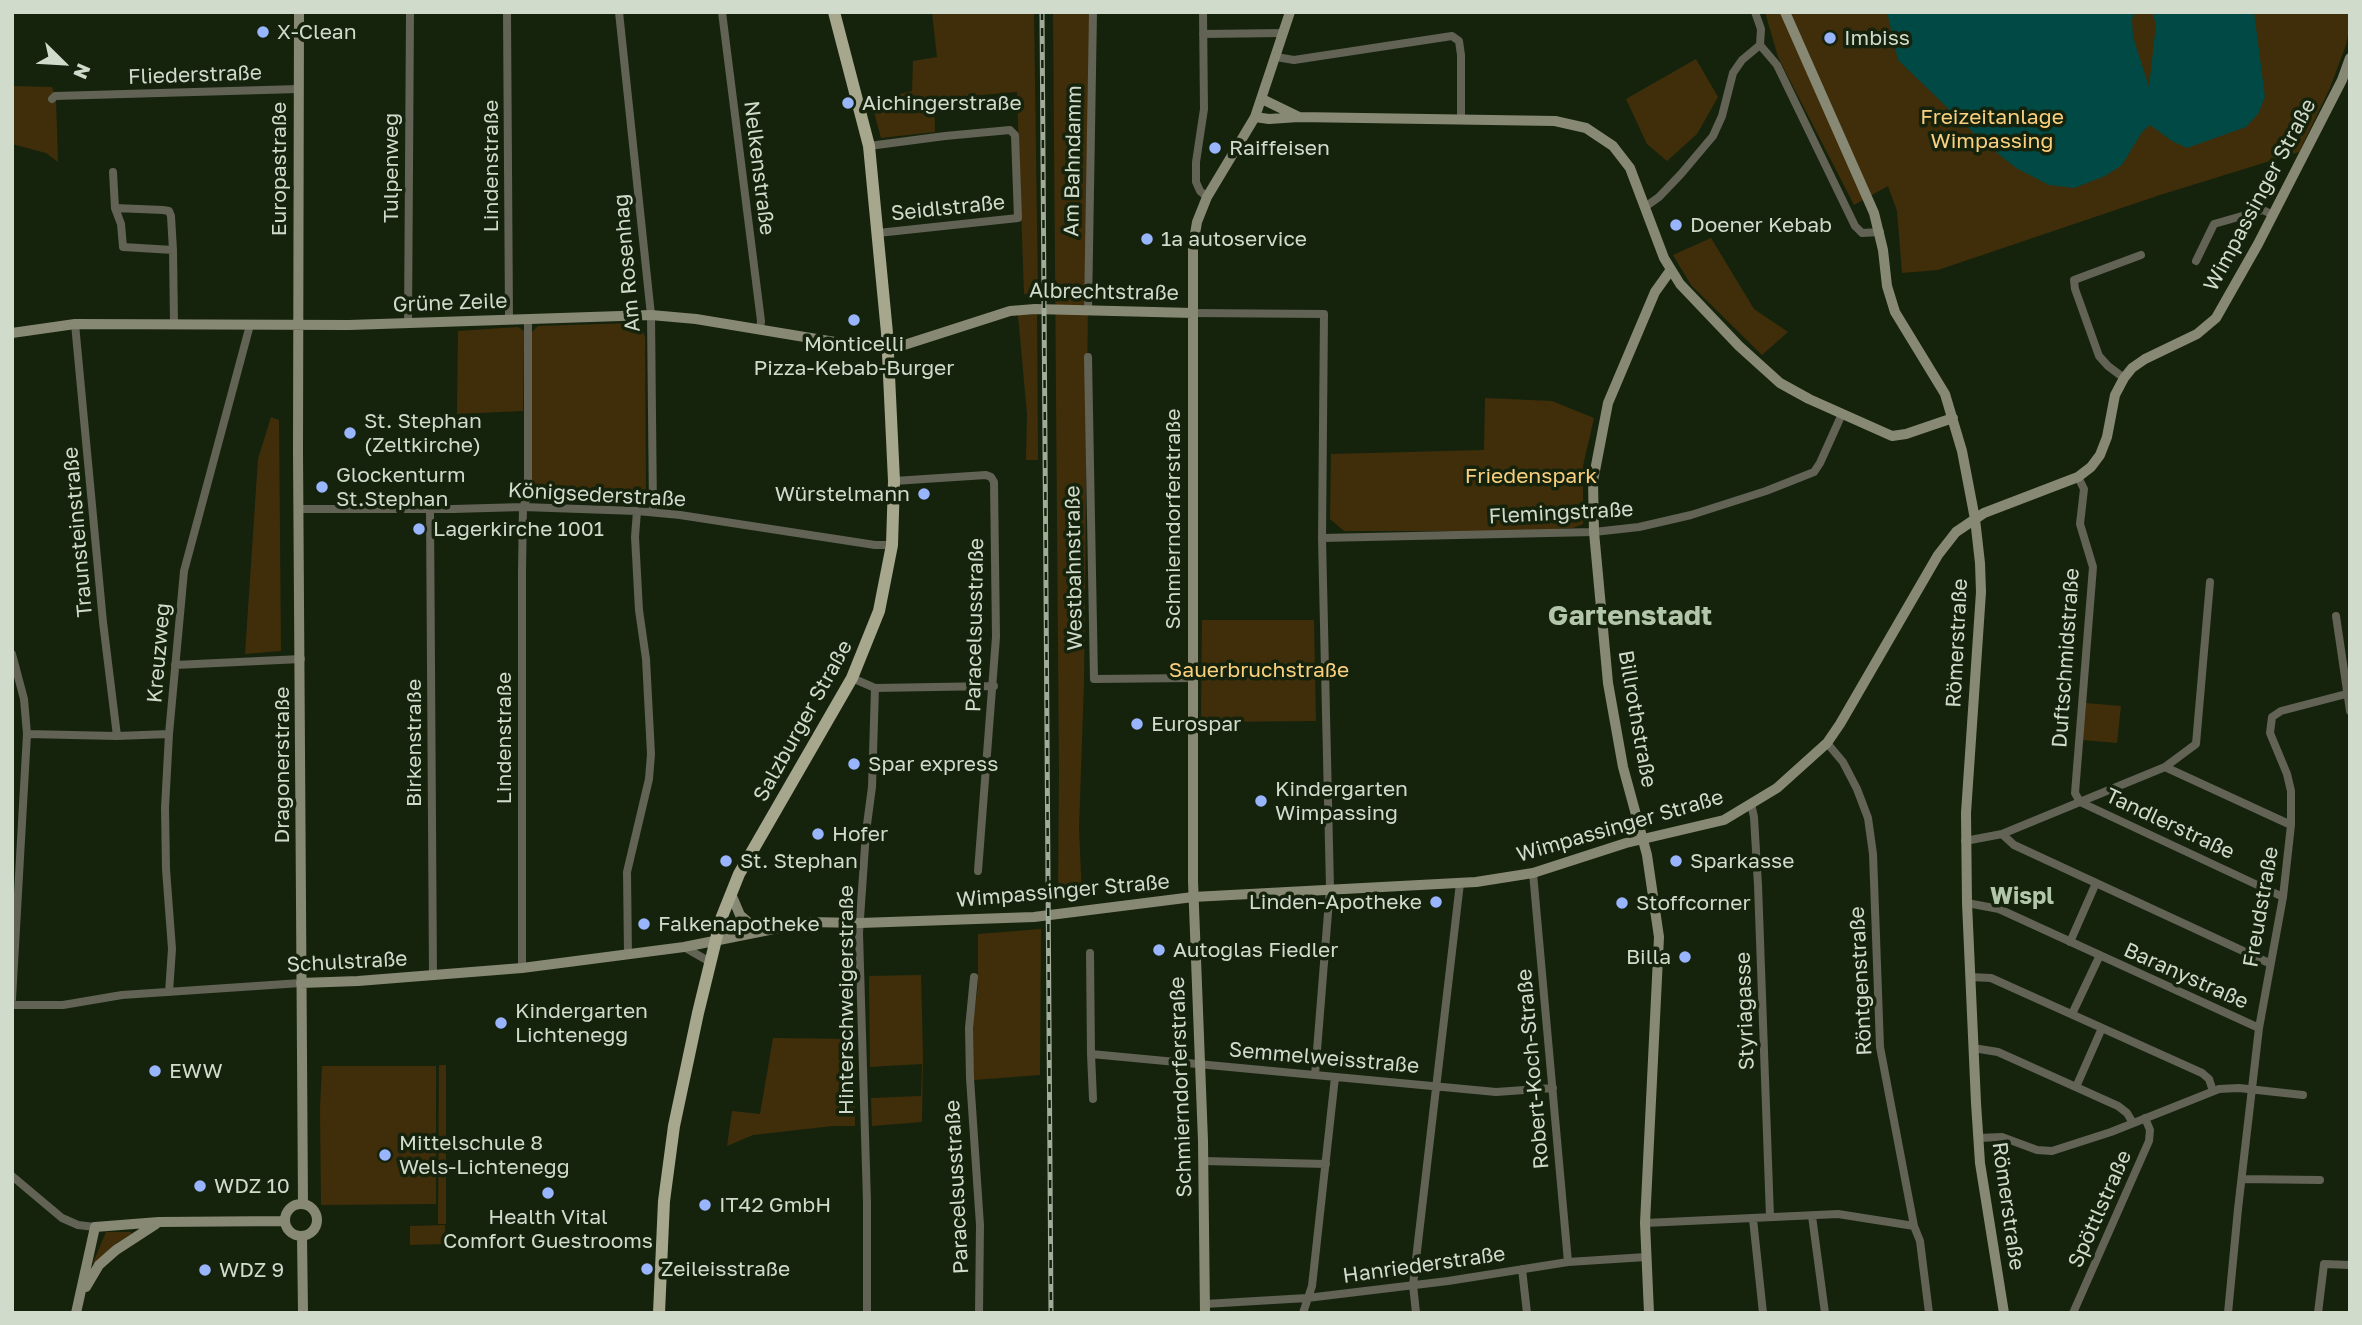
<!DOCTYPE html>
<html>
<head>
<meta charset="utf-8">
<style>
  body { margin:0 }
  #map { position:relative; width:2362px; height:1325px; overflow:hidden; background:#15230d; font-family:"Golos Text",sans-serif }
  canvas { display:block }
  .frame { position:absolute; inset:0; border:14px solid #d1dbcc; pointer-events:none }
  .north { position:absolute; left:28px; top:28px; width:70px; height:70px; -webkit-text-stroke:5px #15230d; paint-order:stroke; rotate:114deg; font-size:19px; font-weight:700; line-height:28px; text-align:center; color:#d1dbcc }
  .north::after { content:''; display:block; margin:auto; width:24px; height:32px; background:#d1dbcc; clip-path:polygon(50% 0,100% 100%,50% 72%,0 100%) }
</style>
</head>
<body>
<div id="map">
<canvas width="2362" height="1325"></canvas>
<div class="frame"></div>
<div class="north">N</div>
</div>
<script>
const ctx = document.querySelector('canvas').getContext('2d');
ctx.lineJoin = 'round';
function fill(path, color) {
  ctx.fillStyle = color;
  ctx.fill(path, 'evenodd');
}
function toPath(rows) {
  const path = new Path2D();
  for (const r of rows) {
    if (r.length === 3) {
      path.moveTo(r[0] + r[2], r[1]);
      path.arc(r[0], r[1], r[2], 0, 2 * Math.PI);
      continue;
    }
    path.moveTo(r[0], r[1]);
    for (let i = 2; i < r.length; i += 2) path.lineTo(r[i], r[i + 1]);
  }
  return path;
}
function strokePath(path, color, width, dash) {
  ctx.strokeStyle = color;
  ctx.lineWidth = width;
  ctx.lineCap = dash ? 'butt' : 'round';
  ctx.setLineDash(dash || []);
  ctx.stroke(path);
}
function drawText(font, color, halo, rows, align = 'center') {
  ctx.font = font + ' "Golos Text",sans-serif';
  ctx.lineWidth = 7;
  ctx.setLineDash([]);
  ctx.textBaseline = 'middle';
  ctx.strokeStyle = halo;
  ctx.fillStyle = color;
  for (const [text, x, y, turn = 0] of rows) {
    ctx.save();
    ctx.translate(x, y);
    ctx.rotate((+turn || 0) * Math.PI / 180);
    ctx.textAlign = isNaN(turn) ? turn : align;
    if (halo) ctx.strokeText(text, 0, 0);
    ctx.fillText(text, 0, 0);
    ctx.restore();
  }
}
fill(toPath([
  [932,12,1034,12,1038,296,1024,294,1017,92,934,99,935,132,881,138,871,101,912,91,913,61,937,57],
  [1053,12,1091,12,1084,682,1079,828,1082,898,1058,901,1059,772],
  [1765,12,2350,12,2350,25,2346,45,2330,88,2299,152,2160,195,1938,270,1902,273,1897,211,1888,186,1854,205,1778,57],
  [1696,59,1718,97,1697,134,1667,161,1647,144,1626,99],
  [12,86,52,87,56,100,58,162,46,153,12,144],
  [1711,238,1754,309,1788,332,1762,355,1691,285,1673,255],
  [1037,314,1038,460,1026,460,1027,414,1018,315],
  [633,323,642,328,645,337,646,488,642,497,634,501,539,498,531,492,531,333,538,326],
  [518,327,524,331,523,411,457,414,458,331],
  [1485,398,1552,401,1594,418,1583,466,1583,524,1573,528,1515,531,1344,531,1330,519,1331,454,1484,450],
  [271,417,279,420,281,651,245,654,258,459],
  [1202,620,1314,620,1316,721,1201,722],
  [2086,703,2121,706,2117,743,2083,740],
  [1041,929,1040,1075,974,1080,972,1028,978,985,978,934],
  [921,975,923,1055,922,1122,872,1126,871,1098,921,1096,922,1064,870,1067,869,976],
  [773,1038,854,1039,855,1126,833,1126,753,1135,727,1146,732,1111,760,1114],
  [439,1065,446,1065,446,1224,438,1224],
  [322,1066,436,1066,436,1204,321,1205,320,1109],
  [445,1225,445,1244,410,1245,410,1226],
  [106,1232,131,1232,131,1234,114,1245,95,1264,93,1263]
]), '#402e0a');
fill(toPath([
  [1887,12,2136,12,2132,19,2133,37,2149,87,2156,24,2152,12,2254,12,2265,97,2258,114,2246,127,2187,148,2172,141,2150,125,2142,132,2122,165,2105,176,2074,188,2049,185,2016,168,1981,140,1898,60]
]), '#004945');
strokePath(toPath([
  [507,12,509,319],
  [619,12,651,315,653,512],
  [722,12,761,321,760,329],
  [1203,12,1204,109,1196,162,1196,182,1200,191,1207,197],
  [1203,34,1283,33],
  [1760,45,1777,65,1855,226,1862,233,1880,232],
  [1276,57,1294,60,1452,36,1459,41,1461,55,1461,120],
  [52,99,55,96,299,89],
  [869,146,945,136,1010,130,1015,135,1018,218,878,233],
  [113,172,115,208],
  [1645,207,1659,197,1681,174,1713,136,1722,116,1733,73,1742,60,1760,45,1761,29,1755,12],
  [173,250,123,247,121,224,115,208,163,210,169,211,171,216,173,250,174,323],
  [2196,261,2214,224,2263,210,2273,215],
  [1088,310,1093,12],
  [1193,313,1324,314,1322,538,1330,888,1315,1075],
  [75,324,103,622,117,736],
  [408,324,410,12],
  [1088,357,1094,679,1193,678],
  [2124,378,2108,366,2099,356,2075,289,2074,280,2141,255],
  [2078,477,2084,489,2080,524,2093,567,2075,793,2080,802,2283,897],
  [894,481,986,475,991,477,994,482,996,637,978,871],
  [299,509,453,509,523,507,637,511,680,515,875,545,892,545],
  [430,510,433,976],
  [1322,538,1594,532,1639,527,1691,515,1766,491,1814,472,1820,463,1842,414],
  [2336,616,2350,711],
  [12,654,24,699,27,734,12,999],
  [175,665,301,659],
  [852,678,875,688,994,686],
  [27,734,117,736,169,734],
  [1827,743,1843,762,1857,789,1868,818,1873,854,1880,1047,1914,1226],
  [2165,767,2196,744,2210,582],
  [1751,804,1754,817,1758,885,1770,1217],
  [2291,825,2291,791,2287,774,2270,733,2272,717,2281,711,2350,693],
  [2002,834,2014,845,2269,963],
  [1965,841,2002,834,2165,767,2291,825,2283,897,2259,1028,2238,1209,2228,1313],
  [1533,873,1568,1262],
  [1967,903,1999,909,2259,1028],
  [2070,942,2096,883],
  [684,947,710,962],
  [1090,953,1091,1054,1496,1092,1553,1088],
  [628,955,627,872,649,779,651,754,646,659,639,610,635,537,637,511],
  [522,968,522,572,523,507,528,496,528,319],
  [974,977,969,1028,970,1078,980,1225,979,1313],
  [1970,977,1991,978,2202,1073,2209,1079,2213,1091],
  [169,992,172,949,166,869,165,808,169,734,184,571,250,325],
  [12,1005,63,1005,122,995,301,983],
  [2072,1014,2100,955],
  [1973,1048,1998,1052,2118,1106,2127,1113,2133,1123],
  [1091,1054,1093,1099],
  [2076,1087,2102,1028],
  [1978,1138,2002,1137,2037,1150,2052,1151,2111,1132,2219,1089,2239,1088,2303,1095],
  [1204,1161,1326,1164],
  [12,1176,62,1218,78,1225,95,1227],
  [2242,1179,2320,1180],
  [1812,1216,1825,1313],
  [1753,1219,1763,1313],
  [1645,1223,1838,1214,1914,1226,1920,1241,1929,1313],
  [1522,1269,1527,1313],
  [1205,1304,1307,1298,1448,1281,1568,1262,1646,1257],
  [867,1313,867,1202,859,933,866,832,872,787,875,688],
  [1303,1313,1312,1286,1335,1077],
  [1416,1313,1413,1285,1460,883],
  [2073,1313,2149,1141,2150,1130,2145,1118],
  [2318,1313,2324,1264,2350,1265]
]), '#626255', 8);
strokePath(toPath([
  [299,12,298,451,303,1204],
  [1785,12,1874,213,1883,250,1887,286,1895,312,1945,394,1962,451,1975,519,1980,563,1981,592,1966,813,1967,903,1976,1103,1980,1163,2004,1313],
  [1262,99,1299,117],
  [1255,117,1269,119,1299,117,1555,121,1586,128,1613,146,1630,168,1664,258,1680,284,1739,346,1780,383,1809,399,1892,436,1906,434,1953,418],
  [12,333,75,324,349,325,651,315,696,319,859,346,887,347,901,346,1010,311,1035,309,1193,313],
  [731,894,740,915,758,931],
  [301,983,358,981,522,968,684,947,809,922,860,923,1034,917,1193,897,1476,882,1533,873,1626,843,1724,820,1777,788,1827,743,1840,724,1938,555,1956,532,1984,513,2078,477,2091,467,2100,455,2107,437,2115,395,2124,378,2132,368,2145,359,2197,334,2216,318,2258,244,2342,80,2350,58],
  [301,1220,16],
  [302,1236,303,1313],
  [86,1287,99,1265,116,1250,156,1224],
  [76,1313,95,1227,159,1222,285,1221],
  [1205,1313,1203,1141,1193,881,1193,246,1197,222,1207,197,1255,117,1290,12],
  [1649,1313,1645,1223,1659,937,1647,855,1623,767,1608,683,1594,532,1593,481,1608,403,1655,292,1670,271]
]), '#888974', 10);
strokePath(toPath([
  [659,1313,664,1201,674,1126,698,1013,721,919,739,874,852,678,879,611,892,545,894,481,887,333,869,146,834,12]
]), '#a6a78c', 12);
const rail = toPath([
  [1042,12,1051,1313]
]);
strokePath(rail, '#a0ab9a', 5);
strokePath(rail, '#15230d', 2.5, [8]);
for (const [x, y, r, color] of [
  [263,32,7,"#99b5fd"],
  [1830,38,7,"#99b5fd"],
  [848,103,7,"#99b5fd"],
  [1215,148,7,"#99b5fd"],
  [1676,225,7,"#99b5fd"],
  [1147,239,7,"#99b5fd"],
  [854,320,7,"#99b5fd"],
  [350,433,7,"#99b5fd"],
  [322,487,7,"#99b5fd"],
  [924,494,7,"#99b5fd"],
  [419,529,7,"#99b5fd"],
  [1137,724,7,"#99b5fd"],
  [854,764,7,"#99b5fd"],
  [1261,801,7,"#99b5fd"],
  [818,834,7,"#99b5fd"],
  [726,861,7,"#99b5fd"],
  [1676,861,7,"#99b5fd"],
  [1436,902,7,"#99b5fd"],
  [1622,903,7,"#99b5fd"],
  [644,924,7,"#99b5fd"],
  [1159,950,7,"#99b5fd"],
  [1685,957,7,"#99b5fd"],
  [501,1023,7,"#99b5fd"],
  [155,1071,7,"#99b5fd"],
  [385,1155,7,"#99b5fd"],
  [200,1186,7,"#99b5fd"],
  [548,1193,7,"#99b5fd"],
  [705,1205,7,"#99b5fd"],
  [647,1269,7,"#99b5fd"],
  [205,1270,7,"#99b5fd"]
]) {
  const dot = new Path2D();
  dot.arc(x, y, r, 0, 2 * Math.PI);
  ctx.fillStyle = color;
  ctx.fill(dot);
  strokePath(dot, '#15230d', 2.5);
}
drawText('21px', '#d1dbcc', '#15230d', [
  ["X-Clean",277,32],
  ["Imbiss",1844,38],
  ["Aichingerstraße",862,103],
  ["Raiffeisen",1229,148],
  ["Doener Kebab",1690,225],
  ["1a autoservice",1161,239],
  ["Monticelli",854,344,"center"],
  ["Pizza-Kebab-Burger",854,368,"center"],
  ["St. Stephan",364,421],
  ["(Zeltkirche)",364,445],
  ["Glockenturm",336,475],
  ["St.Stephan",336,499],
  ["Würstelmann",910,494,"right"],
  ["Lagerkirche 1001",433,529],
  ["Eurospar",1151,724],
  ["Spar express",868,764],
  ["Kindergarten",1275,789],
  ["Wimpassing",1275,813],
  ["Hofer",832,834],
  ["St. Stephan",740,861],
  ["Sparkasse",1690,861],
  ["Linden-Apotheke",1422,902,"right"],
  ["Stoffcorner",1636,903],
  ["Falkenapotheke",658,924],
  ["Autoglas Fiedler",1173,950],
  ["Billa",1671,957,"right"],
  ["Kindergarten",515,1011],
  ["Lichtenegg",515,1035],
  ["EWW",169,1071],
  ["Mittelschule 8",399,1143],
  ["Wels-Lichtenegg",399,1167],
  ["WDZ 10",214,1186],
  ["IT42 GmbH",719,1205],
  ["Health Vital",548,1217,"center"],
  ["Comfort Guestrooms",548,1241,"center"],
  ["Zeileisstraße",661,1269],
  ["WDZ 9",219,1270]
], 'left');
drawText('21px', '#d1dbcc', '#15230d', [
  ["Fliederstraße",195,75,-2],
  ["Am Bahndamm",1073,161,-89],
  ["Lindenstraße",491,166,-90],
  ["Tulpenweg",391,168,-90],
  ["Nelkenstraße",759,168,83],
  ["Europastraße",279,169,-90],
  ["Wimpassinger Straße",2260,195,-62],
  ["Seidlstraße",948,208,-6],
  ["Am Rosenhag",627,263,-95],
  ["Albrechtstraße",1104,292,1],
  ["Grüne Zeile",450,303,-2],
  ["Königsederstraße",597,495,3],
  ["Flemingstraße",1561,513,-3],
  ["Schmierndorferstraße",1173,519,-90],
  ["Traunsteinstraße",78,532,-95],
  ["Westbahnstraße",1074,568,-91],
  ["Paracelsusstraße",975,625,-89],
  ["Römerstraße",1957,643,-87],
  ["Kreuzweg",159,653,-85],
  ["Duftschmidstraße",2066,658,-86],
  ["Billrothstraße",1637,719,80],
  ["Salzburger Straße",803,721,-61],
  ["Lindenstraße",504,738,-90],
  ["Birkenstraße",414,743,-90],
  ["Dragonerstraße",282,765,-90],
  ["Tandlerstraße",2170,824,25],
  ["Wimpassinger Straße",1620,826,-16],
  ["Wimpassinger Straße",1063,891,-5],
  ["Freudstraße",2261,907,-80],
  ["Schulstraße",347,962,-3],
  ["Baranystraße",2186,976,24],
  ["Röntgenstraße",1861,981,-93],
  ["Hinterschweigerstraße",846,1000,-90],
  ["Styriagasse",1745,1011,-92],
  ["Semmelweisstraße",1324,1058,5],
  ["Robert-Koch-Straße",1533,1069,-95],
  ["Schmierndorferstraße",1181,1087,-92],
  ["Paracelsusstraße",957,1187,-93],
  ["Römerstraße",2008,1206,82],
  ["Spöttlstraße",2100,1209,-66],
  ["Hanriederstraße",1424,1265,-8]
]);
drawText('21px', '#facf7e', '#15230d', [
  ["Freizeitanlage",1992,117],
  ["Wimpassing",1992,141],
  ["Friedenspark",1531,476],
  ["Sauerbruchstraße",1259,670]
]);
drawText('bold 23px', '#b2c6a9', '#15230d', [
  ["Wispl",2022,897]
]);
drawText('bold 28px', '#b2c6a9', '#15230d', [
  ["Gartenstadt",1630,616]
]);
</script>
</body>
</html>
